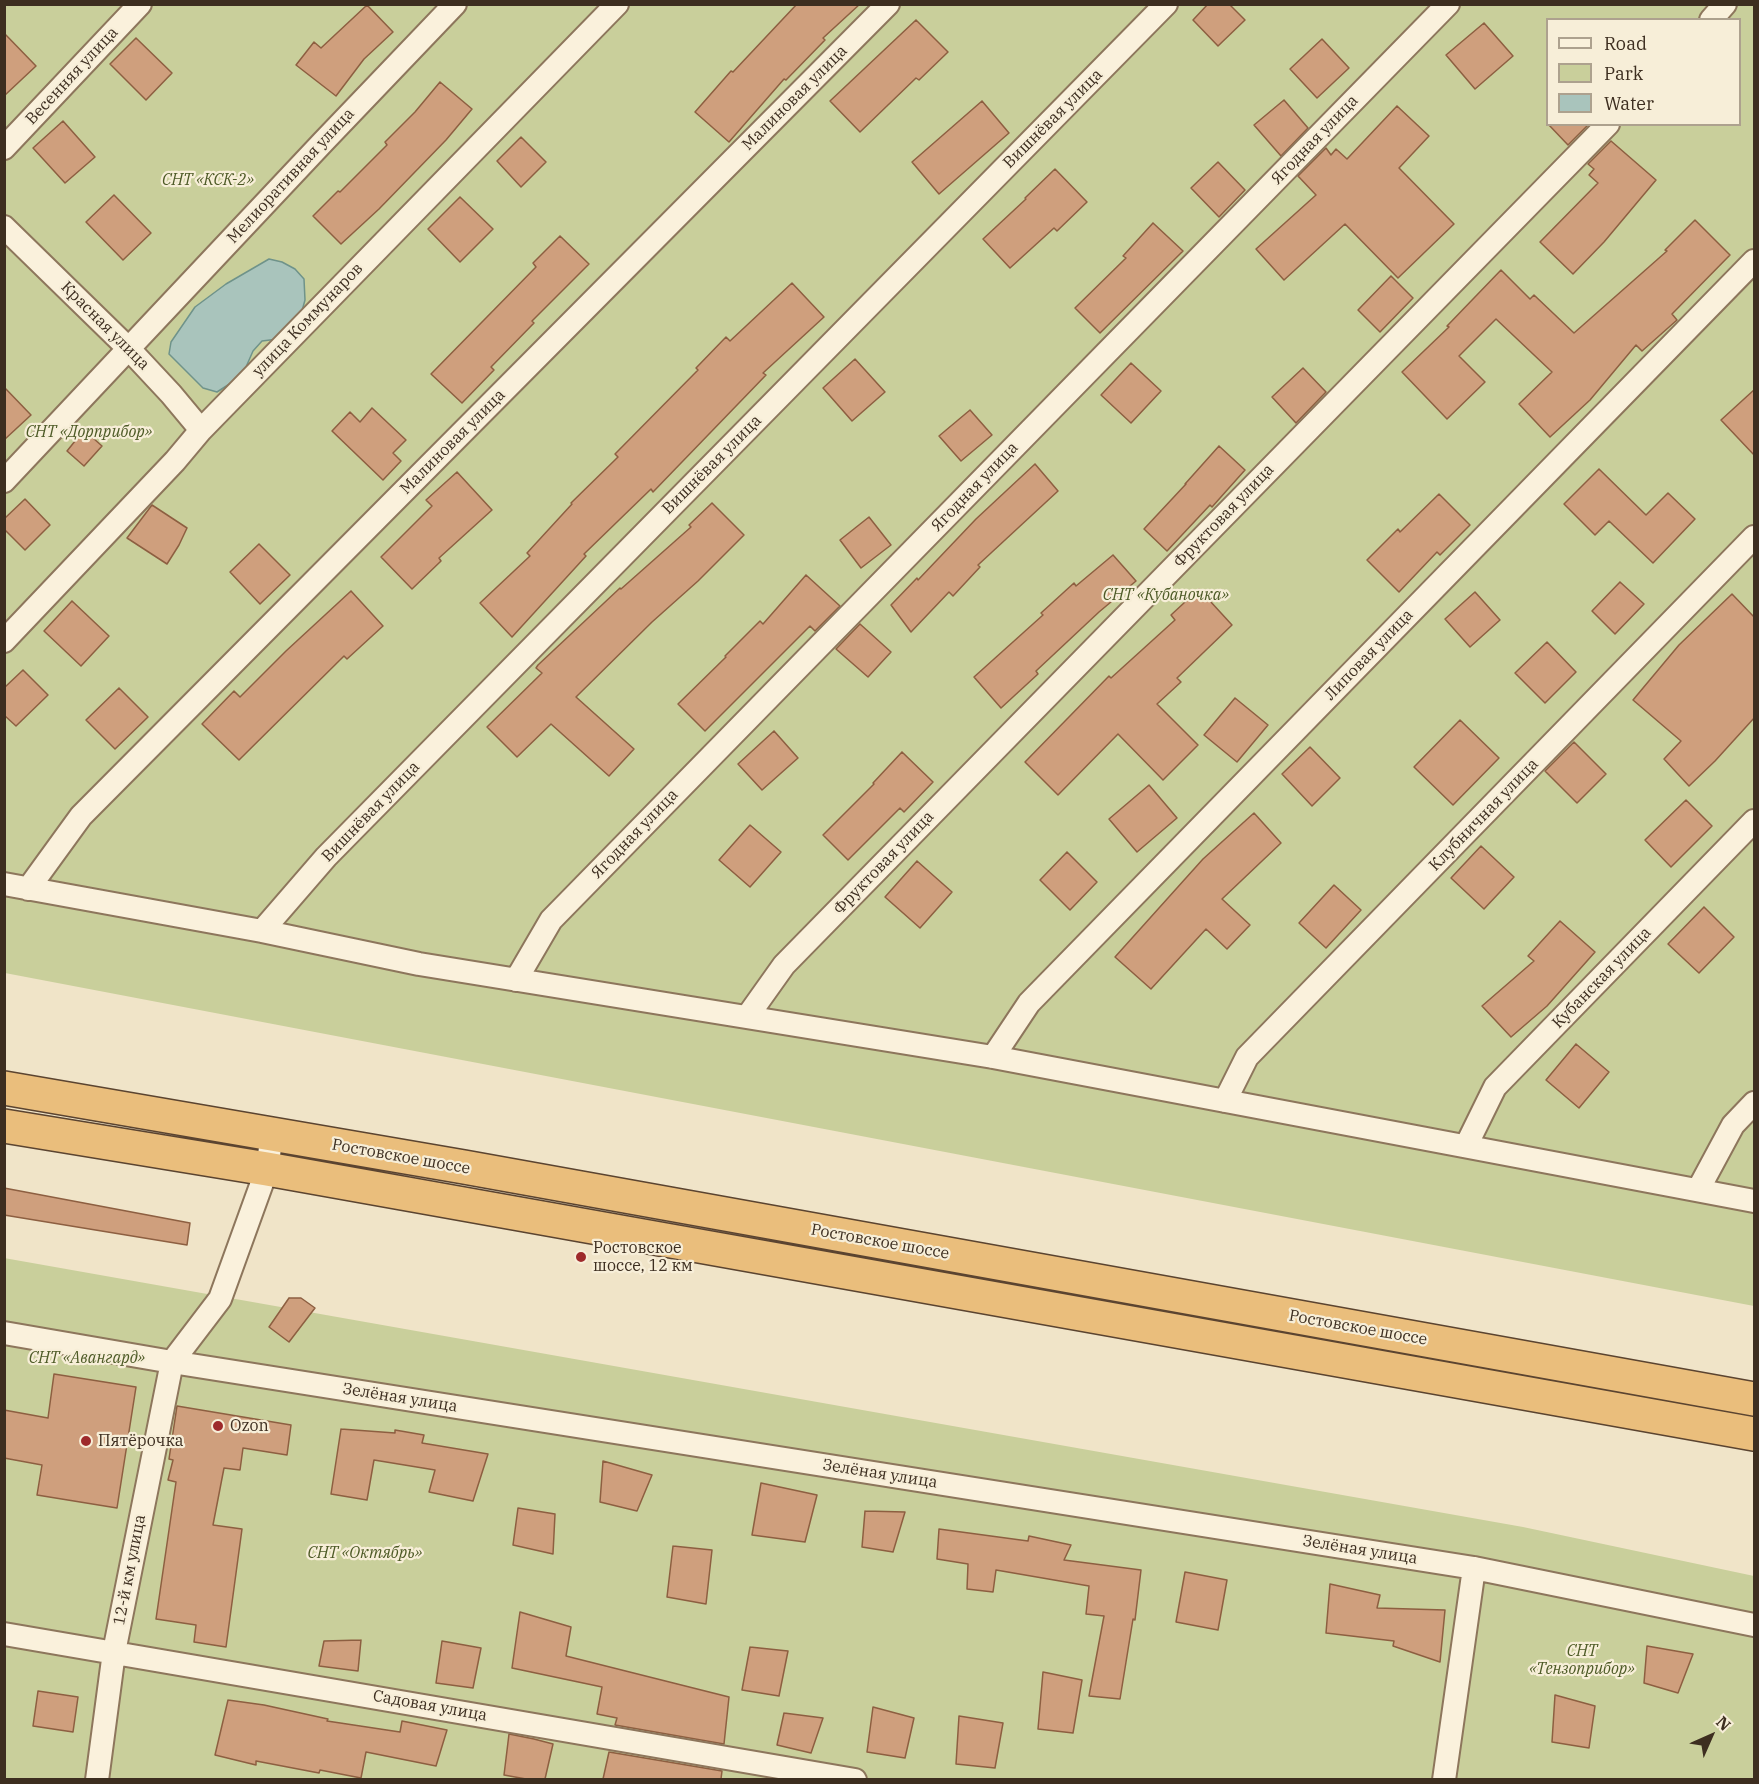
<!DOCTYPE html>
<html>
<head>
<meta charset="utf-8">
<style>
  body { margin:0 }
  #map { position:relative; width:1759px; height:1784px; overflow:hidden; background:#f0e4c8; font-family:"IBM Plex Serif",serif }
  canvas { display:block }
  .frame { position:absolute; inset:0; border:6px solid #3d2e20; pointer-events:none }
  .legend { position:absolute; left:1546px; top:18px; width:195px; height:108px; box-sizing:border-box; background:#f7eed8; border:2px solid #ada18e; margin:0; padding:8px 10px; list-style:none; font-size:18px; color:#3d2e20 }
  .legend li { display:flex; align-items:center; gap:12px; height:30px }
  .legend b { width:30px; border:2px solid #ada18e }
  .north { position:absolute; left:1681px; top:1706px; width:60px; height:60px; -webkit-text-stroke:4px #f7eed8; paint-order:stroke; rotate:45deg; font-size:16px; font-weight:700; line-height:24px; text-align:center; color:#3d2e20 }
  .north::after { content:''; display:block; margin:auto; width:21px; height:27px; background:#3d2e20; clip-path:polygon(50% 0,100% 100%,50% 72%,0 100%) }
</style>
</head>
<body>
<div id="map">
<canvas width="1759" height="1784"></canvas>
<div class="frame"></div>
<ul class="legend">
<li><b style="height:8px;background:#faf1dc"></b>Road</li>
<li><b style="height:16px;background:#c9cf9b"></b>Park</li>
<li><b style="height:16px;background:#a9c4bc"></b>Water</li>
</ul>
<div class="north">N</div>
</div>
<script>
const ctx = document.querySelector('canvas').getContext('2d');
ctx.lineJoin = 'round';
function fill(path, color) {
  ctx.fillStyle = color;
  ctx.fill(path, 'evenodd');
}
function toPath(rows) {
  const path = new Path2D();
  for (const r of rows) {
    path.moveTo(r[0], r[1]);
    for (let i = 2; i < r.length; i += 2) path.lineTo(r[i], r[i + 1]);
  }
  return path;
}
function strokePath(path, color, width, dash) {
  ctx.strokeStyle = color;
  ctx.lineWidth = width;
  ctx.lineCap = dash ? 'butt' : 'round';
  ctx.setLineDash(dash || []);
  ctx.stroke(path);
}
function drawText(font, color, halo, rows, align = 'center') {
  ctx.font = font + ' "IBM Plex Serif",serif';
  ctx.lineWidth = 4.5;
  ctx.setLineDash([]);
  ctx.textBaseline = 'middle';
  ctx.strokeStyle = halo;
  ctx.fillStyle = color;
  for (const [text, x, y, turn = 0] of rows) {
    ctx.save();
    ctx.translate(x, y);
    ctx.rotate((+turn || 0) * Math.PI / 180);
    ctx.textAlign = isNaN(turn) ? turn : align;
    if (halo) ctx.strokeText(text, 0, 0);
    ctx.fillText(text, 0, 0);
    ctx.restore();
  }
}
fill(toPath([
  [4,5,1754,5,1754,1306,5,973],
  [1548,20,1740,20,1740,124,1548,124],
  [4,1258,1523,1527,1754,1576,1754,1779,5,1779]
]), '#c9cf9b');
const water = toPath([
  [269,259,282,262,295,269,304,279,305,300,300,318,278,339,262,341,253,351,246,367,231,383,217,392,203,388,169,354,171,342,195,307,226,284,269,259]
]);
fill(water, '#a9c4bc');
strokePath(water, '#6f938a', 1.5);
const building = toPath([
  [797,4,860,4,823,38,825,40,786,80,784,79,729,142,695,112,731,71,733,72,797,4],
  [1208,4,1229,4,1245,20,1218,46,1193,20,1208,4],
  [367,5,393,32,364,59,336,96,296,65,314,42,321,48,367,5],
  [916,20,948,52,919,80,916,78,860,132,830,101,916,20],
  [1484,23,1513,56,1475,89,1446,55,1484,23],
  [4,33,36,66,4,96,4,33],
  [136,38,172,73,146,100,110,64,136,38],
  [1322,39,1349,68,1317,98,1290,69,1322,39],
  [440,82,472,109,446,140,379,209,341,244,313,216,338,191,340,192,387,145,385,142,415,112,440,82],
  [1284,100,1308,128,1281,156,1254,125,1284,100],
  [982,101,1009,133,939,194,912,162,982,101],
  [1397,106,1429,136,1399,168,1454,224,1398,278,1345,224,1284,280,1256,249,1316,195,1298,176,1326,148,1331,155,1336,149,1347,159,1397,106],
  [63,121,95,157,65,183,33,148,63,121],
  [1548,124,1589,124,1568,145,1548,124],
  [521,137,546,162,521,187,497,161,521,137],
  [1611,141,1656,180,1604,242,1573,274,1540,242,1598,183,1589,175,1594,169,1588,164,1611,141],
  [1218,162,1245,190,1219,217,1191,188,1218,162],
  [1055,169,1087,202,1057,231,1054,228,1010,268,983,239,1026,199,1025,198,1055,169],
  [114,195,151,233,123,260,86,222,114,195],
  [460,197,493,229,460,262,428,229,460,197],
  [1695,220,1730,255,1672,314,1677,320,1642,351,1636,345,1590,400,1550,437,1519,404,1552,372,1496,319,1459,356,1485,382,1447,419,1402,372,1449,327,1447,326,1501,270,1530,299,1534,295,1574,333,1667,251,1665,250,1695,220],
  [1153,223,1183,251,1100,333,1075,308,1126,258,1123,256,1153,223],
  [560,236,589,264,532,321,534,323,491,367,494,370,462,403,431,374,536,267,533,263,560,236],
  [1391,276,1413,298,1380,332,1358,310,1391,276],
  [792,283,824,317,763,373,766,375,653,492,651,489,584,554,586,556,512,637,480,603,530,556,527,553,572,504,571,503,618,457,615,454,698,370,696,368,726,337,730,341,792,283],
  [855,359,885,392,852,421,823,388,855,359],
  [1131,363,1161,391,1131,423,1101,395,1131,363],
  [1303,368,1326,392,1296,423,1272,397,1303,368],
  [4,387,31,415,4,440,4,387],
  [1755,389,1755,456,1721,420,1755,389],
  [372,408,406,440,393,453,401,461,383,480,332,431,350,412,360,422,372,408],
  [970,410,992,435,961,461,939,436,970,410],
  [84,430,102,446,84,466,67,451,84,430],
  [1219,446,1245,470,1212,507,1210,505,1167,551,1144,529,1186,484,1185,484,1219,446],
  [1035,464,1058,491,978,565,980,567,953,596,949,592,911,632,891,605,917,578,918,580,976,519,1035,464],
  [1599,469,1646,515,1668,493,1695,519,1653,563,1609,521,1595,535,1564,504,1599,469],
  [457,472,492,510,439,558,441,561,412,589,381,557,432,506,426,500,457,472],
  [1439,494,1470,525,1440,555,1437,552,1399,592,1367,560,1398,529,1400,532,1439,494],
  [25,499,50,525,25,550,4,529,4,519,25,499],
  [712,503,744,535,698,581,652,622,576,697,634,749,609,776,551,724,517,757,487,727,542,673,536,668,538,665,620,588,621,589,691,527,689,525,712,503],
  [152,505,187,528,179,545,167,564,127,538,152,505],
  [869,517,891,545,861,568,840,540,869,517],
  [259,544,290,575,260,604,230,572,259,544],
  [1113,555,1136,581,1099,612,1036,671,1038,674,1001,708,974,677,1043,615,1041,613,1074,583,1076,586,1113,555],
  [806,575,840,606,815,631,810,626,705,731,678,704,726,657,725,656,760,621,763,624,806,575],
  [1620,582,1644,604,1615,634,1592,611,1620,582],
  [1199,589,1232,625,1177,678,1181,682,1157,704,1198,745,1163,780,1118,734,1058,795,1025,762,1109,676,1111,678,1175,620,1171,615,1199,589],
  [351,591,383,626,347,659,344,656,239,760,202,724,234,691,240,697,286,651,351,591],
  [1475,592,1500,620,1470,647,1445,619,1475,592],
  [1732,594,1755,618,1755,717,1715,761,1689,786,1664,759,1681,741,1633,700,1679,645,1732,594],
  [72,601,109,636,81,666,44,631,72,601],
  [860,624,891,652,868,677,836,649,860,624],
  [1547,642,1576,672,1545,703,1515,673,1547,642],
  [23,670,48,695,16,726,4,715,4,688,23,670],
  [119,688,148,717,115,749,86,720,119,688],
  [1235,698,1268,725,1237,762,1204,735,1235,698],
  [1460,720,1499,758,1453,805,1414,767,1460,720],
  [774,731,798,758,762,790,738,764,774,731],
  [1574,742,1606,774,1577,803,1545,771,1574,742],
  [1310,747,1340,778,1312,806,1282,774,1310,747],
  [902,752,933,782,904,812,900,808,848,860,823,835,874,784,873,783,902,752],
  [1149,785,1177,818,1137,852,1109,819,1149,785],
  [1686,800,1712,826,1671,867,1645,840,1686,800],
  [1254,813,1281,843,1222,899,1250,925,1227,949,1206,929,1151,989,1115,957,1203,859,1254,813],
  [750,825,781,852,750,887,719,860,750,825],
  [1481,846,1514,877,1484,909,1451,878,1481,846],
  [1067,852,1097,882,1070,910,1040,880,1067,852],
  [917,861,952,892,920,928,885,897,917,861],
  [1334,885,1361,910,1326,948,1299,923,1334,885],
  [1704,907,1734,937,1699,973,1668,944,1704,907],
  [1560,921,1595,952,1547,1006,1511,1037,1482,1006,1534,961,1528,956,1560,921],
  [1576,1044,1609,1072,1579,1108,1546,1080,1576,1044],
  [4,1188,190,1223,187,1245,4,1215,4,1188],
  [289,1298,301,1298,315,1308,289,1342,269,1327,289,1298],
  [54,1374,136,1387,117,1508,37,1495,42,1465,4,1458,4,1410,48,1418,54,1374],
  [177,1406,291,1425,287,1455,243,1448,240,1470,224,1468,213,1525,242,1529,226,1647,194,1642,196,1625,156,1619,176,1482,168,1480,173,1460,169,1459,177,1406],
  [341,1429,395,1433,395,1430,424,1435,422,1443,488,1454,473,1501,429,1492,435,1470,374,1460,367,1500,331,1494,341,1429],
  [603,1461,652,1475,637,1511,600,1502,603,1461],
  [761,1483,817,1495,805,1542,752,1535,761,1483],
  [518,1508,555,1514,553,1554,513,1545,518,1508],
  [865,1511,905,1512,893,1552,862,1547,865,1511],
  [939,1529,1028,1541,1029,1536,1071,1545,1064,1560,1141,1570,1135,1620,1133,1619,1120,1699,1089,1696,1104,1616,1086,1614,1089,1586,996,1570,993,1592,967,1589,968,1564,937,1559,939,1529],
  [673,1546,712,1550,706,1604,667,1597,673,1546],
  [1185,1572,1227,1580,1218,1630,1176,1622,1185,1572],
  [1330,1584,1380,1595,1377,1608,1445,1610,1440,1662,1393,1646,1394,1641,1326,1633,1330,1584],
  [520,1612,571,1627,566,1656,729,1697,724,1744,615,1725,617,1718,597,1714,602,1687,512,1668,520,1612],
  [361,1640,358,1671,319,1666,324,1641,361,1640],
  [442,1641,481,1648,473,1688,436,1683,442,1641],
  [1647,1646,1693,1654,1678,1693,1644,1683,1647,1646],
  [750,1647,788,1651,779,1696,742,1690,750,1647],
  [1043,1672,1082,1680,1073,1733,1038,1729,1043,1672],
  [38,1691,78,1697,73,1732,33,1726,38,1691],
  [1555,1695,1595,1706,1589,1748,1552,1742,1555,1695],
  [228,1700,264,1705,328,1719,327,1721,400,1732,402,1721,447,1730,436,1766,366,1752,361,1778,320,1770,319,1773,256,1761,256,1765,215,1755,228,1700],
  [873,1707,914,1718,905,1758,867,1752,873,1707],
  [784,1713,823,1718,811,1753,777,1745,784,1713],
  [959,1716,1003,1723,995,1768,956,1764,959,1716],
  [509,1734,534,1739,553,1744,545,1779,526,1779,504,1775,509,1734],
  [609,1752,722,1771,721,1779,603,1779,609,1752]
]);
fill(building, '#cf9f7d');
strokePath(building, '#8d5f41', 1.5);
const minor = toPath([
  [1711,20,1725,4],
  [4,148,140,4],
  [4,227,129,349,171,394,201,430],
  [4,481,323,142,455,4],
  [4,641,175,461,201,430,617,4],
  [4,884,262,931,419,964,993,1057,1754,1201],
  [28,889,81,816,888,4],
  [262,931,326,857,1166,4],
  [516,980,551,920,1448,4],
  [747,1017,784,965,1608,124],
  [993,1057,1029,1003,1754,261],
  [1225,1101,1247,1057,1754,537],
  [1466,1146,1495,1087,1754,821],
  [1698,1190,1733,1125,1754,1103],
  [4,1333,172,1362,1474,1568,1754,1625],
  [4,1634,855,1780],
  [97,1780,114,1652,172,1362,220,1299,267,1169,272,1134],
  [1444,1780,1474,1568]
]);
const trunk = toPath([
  [4,1088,464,1167,1754,1399],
  [4,1126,267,1169,1754,1434]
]);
strokePath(minor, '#8d765c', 26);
strokePath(trunk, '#5b4430', 36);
strokePath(minor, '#faf1dc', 22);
strokePath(trunk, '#eabe7c', 33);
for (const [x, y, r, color] of [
  [581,1257,6,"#9e2a2b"],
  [218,1426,6,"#9e2a2b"],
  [86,1441,6,"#9e2a2b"]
]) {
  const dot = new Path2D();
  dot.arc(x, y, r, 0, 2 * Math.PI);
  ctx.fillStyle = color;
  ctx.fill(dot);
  strokePath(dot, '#f7eed8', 2);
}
drawText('16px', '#3d2e20', '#f7eed8', [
  ["Весенняя улица",72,76,-47],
  ["Малиновая улица",795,98,-45],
  ["Вишнёвая улица",1053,119,-45],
  ["Ягодная улица",1315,140,-46],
  ["Мелиоративная улица",291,176,-47],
  ["улица Коммунаров",308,320,-46],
  ["Красная улица",105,326,45],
  ["Малиновая улица",453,442,-45],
  ["Вишнёвая улица",712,465,-45],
  ["Ягодная улица",975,487,-46],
  ["Фруктовая улица",1224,516,-46],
  ["Липовая улица",1369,655,-46],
  ["Вишнёвая улица",371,812,-46],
  ["Клубничная улица",1484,815,-46],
  ["Ягодная улица",635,834,-46],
  ["Фруктовая улица",884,863,-46],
  ["Кубанская улица",1602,978,-46],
  ["Ростовское шоссе",401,1157,10],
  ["Ростовское шоссе",880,1242,10],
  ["Ростовское шоссе",1358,1328,10],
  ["Зелёная улица",400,1398,9],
  ["Зелёная улица",880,1474,9],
  ["Зелёная улица",1360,1550,9],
  ["12-й км улица",130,1570,-79],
  ["Садовая улица",430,1706,10]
]);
drawText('italic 16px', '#4d5a26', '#f7eed8', [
  ["СНТ «КСК-2»",208,180],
  ["СНТ «Дорприбор»",89,432],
  ["СНТ «Кубаночка»",1166,595],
  ["СНТ «Авангард»",87,1358],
  ["СНТ «Октябрь»",365,1553],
  ["СНТ",1582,1651],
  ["«Тензоприбор»",1582,1669]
]);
drawText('16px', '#3d2e20', '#f7eed8', [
  ["Ростовское",593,1248],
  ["шоссе, 12 км",593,1266],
  ["Ozon",230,1426],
  ["Пятёрочка",98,1441]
], 'left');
</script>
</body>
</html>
